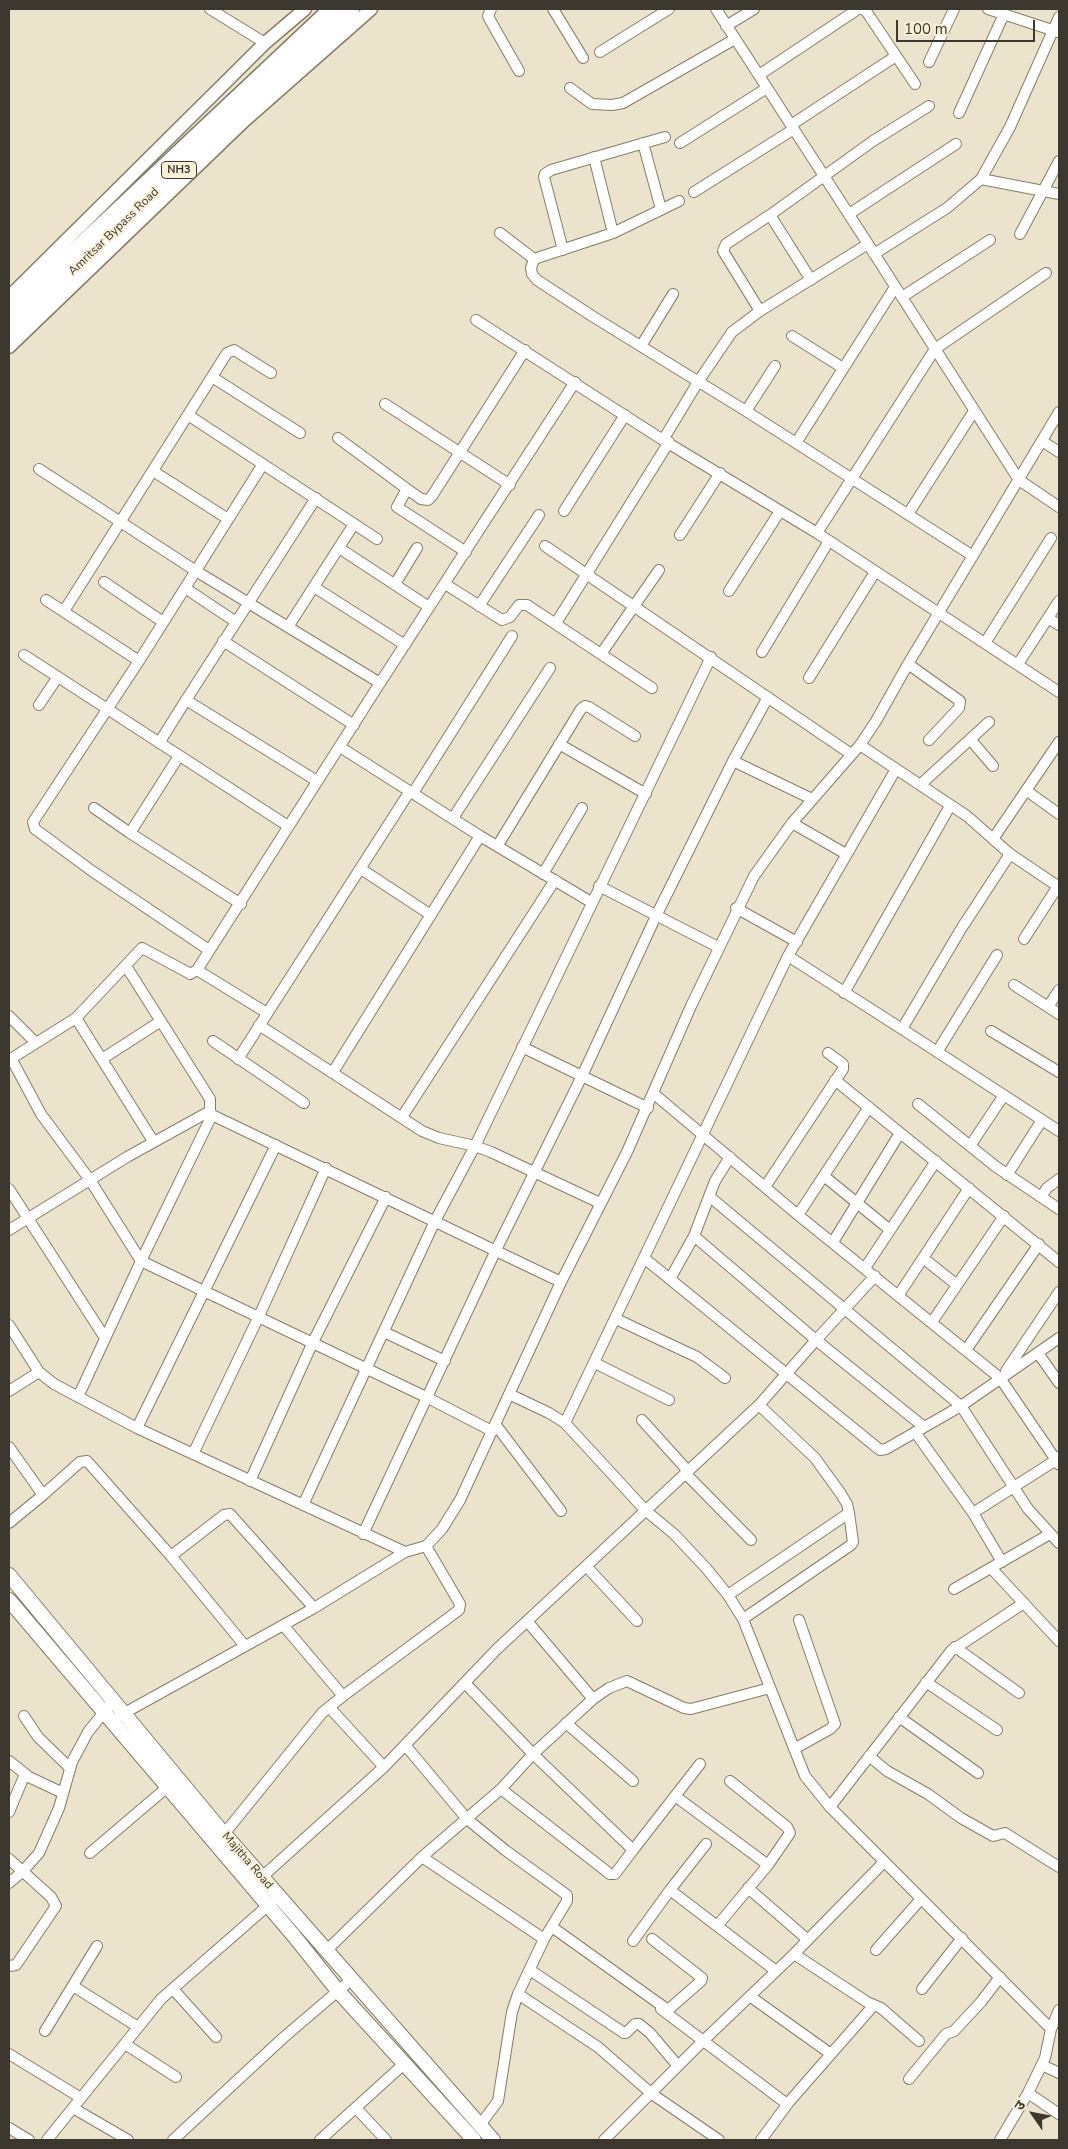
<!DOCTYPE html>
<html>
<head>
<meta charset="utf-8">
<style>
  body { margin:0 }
  #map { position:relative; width:1068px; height:2149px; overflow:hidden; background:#ece3cc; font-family:"Nunito Sans","Noto Sans Devanagari",sans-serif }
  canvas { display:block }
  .frame { position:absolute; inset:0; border:10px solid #3c382f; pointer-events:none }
  .north { position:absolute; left:1008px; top:2089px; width:50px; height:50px; -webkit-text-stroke:4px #faf0d9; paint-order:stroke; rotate:303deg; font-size:14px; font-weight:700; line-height:20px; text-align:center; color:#3c382f }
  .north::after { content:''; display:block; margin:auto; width:18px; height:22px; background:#3c382f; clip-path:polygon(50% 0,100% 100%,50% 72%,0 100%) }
  .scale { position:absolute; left:896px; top:20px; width:139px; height:22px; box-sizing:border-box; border:2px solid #3c382f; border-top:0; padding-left:6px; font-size:15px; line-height:18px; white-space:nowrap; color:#3c382f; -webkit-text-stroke:4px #faf0d9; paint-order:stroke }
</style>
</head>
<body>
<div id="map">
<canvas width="1068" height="2149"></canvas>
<div class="frame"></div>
<div class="north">उ</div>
<div class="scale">100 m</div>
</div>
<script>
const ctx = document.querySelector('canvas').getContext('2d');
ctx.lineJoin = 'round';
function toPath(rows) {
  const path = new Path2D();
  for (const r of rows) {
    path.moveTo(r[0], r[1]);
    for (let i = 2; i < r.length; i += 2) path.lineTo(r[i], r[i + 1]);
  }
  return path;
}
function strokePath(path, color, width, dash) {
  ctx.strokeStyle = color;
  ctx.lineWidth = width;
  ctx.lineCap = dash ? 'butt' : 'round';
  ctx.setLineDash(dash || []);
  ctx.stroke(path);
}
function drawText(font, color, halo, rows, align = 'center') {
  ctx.font = font + ' "Nunito Sans",sans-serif';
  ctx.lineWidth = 4;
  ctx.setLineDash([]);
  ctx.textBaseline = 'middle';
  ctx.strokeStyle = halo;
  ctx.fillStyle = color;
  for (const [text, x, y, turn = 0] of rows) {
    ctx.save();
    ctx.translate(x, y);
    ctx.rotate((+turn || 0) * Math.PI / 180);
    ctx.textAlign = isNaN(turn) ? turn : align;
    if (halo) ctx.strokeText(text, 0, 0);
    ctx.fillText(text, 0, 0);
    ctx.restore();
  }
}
const minor = toPath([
  [210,9,265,43],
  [491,9,488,16,490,20,519,71],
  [553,9,583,58],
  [716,9,868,244,1019,480,1059,507],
  [988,9,1058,32],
  [726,26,754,9],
  [600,52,669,9],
  [929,62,954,9],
  [759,75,858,9,862,9,866,11,915,84],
  [570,88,592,104,612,105,623,103,735,39],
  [959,113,1004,14],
  [791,125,896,56],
  [643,143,661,209],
  [680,143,767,88],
  [594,157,613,233],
  [981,179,1059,194],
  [694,192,794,129],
  [679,201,613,233,534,259,531,268,532,274,537,280,592,316,746,411,973,556],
  [849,214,956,144],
  [770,215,811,280],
  [500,233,534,259],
  [1020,234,1059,161],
  [563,250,544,177,545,174,551,170,665,137],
  [874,254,947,208,981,179,1010,127,1059,17],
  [902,297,990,240],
  [760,311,723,251,726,244,770,215,873,141,929,106],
  [476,320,663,440,817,533,1059,692],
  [792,336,843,368],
  [641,346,673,294],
  [212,377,300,433],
  [385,404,510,485],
  [746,411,775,366],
  [188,415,377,539],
  [338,438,407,489,421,499,428,500,432,496,525,350],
  [663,440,698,382,732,332,760,311,868,244],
  [1042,441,1059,452],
  [796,443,895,287],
  [39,469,196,571,380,683],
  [153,471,228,519],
  [407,489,397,507,466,552],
  [316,498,186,700,317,781],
  [564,511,625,415],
  [908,514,974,411],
  [817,533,935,349,1046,273],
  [680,535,720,473],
  [545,546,851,754],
  [339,548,429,607],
  [104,582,163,622],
  [395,584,417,548],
  [445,584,502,620,510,617,519,605,527,605,652,688],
  [314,587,405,645],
  [185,588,236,622],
  [729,591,780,511],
  [46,600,139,661],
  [479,606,539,515],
  [64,611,227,353,234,350,271,373],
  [1048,618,1059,625],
  [556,623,669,442],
  [288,627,354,524],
  [223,641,354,725],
  [985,643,1051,538],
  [762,652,829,541],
  [601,654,659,570],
  [24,655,288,826],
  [908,664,960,701,959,708,929,740],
  [1018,664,1059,601],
  [809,678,875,572],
  [39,705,57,678],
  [970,739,993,766],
  [159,743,186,700],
  [559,744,646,794],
  [860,745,967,816,1010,854,1059,887],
  [340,747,480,836,591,902],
  [179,756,130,833,241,904],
  [733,761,768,697],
  [920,785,989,722],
  [1027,791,1059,814],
  [413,793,512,636],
  [94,808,130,833],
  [453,818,550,668],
  [792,823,846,854],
  [993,839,1059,742],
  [498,845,581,709,585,706,589,707,635,736],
  [361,869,431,915],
  [543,874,582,808],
  [599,886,718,947],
  [736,908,797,942],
  [1024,939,1058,886],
  [209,950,92,871,35,829,33,822,139,661,263,464],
  [788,956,902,1029,961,929,1010,854],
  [126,966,210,1099,210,1111],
  [197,970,380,683,575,382],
  [1014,985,1059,1014],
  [844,993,950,806],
  [1048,1007,1059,990],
  [9,1016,36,1043],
  [76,1018,153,1141],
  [259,1025,422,1131,439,1138,475,1146,491,1152,600,1203],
  [902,1029,1059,1131],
  [991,1031,1059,1072],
  [213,1041,304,1103],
  [522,1047,648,1108],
  [937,1052,997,955],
  [11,1058,41,1114,90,1180,141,1261,428,1398,492,1431],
  [102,1059,161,1021],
  [238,1059,410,791],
  [9,1060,76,1018,142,948,187,972,190,974,197,970,267,1013],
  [333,1072,480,836],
  [835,1080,1059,1262],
  [653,1093,798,1215,1000,1378,1056,1460,1059,1457],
  [918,1104,995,1166,1059,1209],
  [402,1117,555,880],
  [970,1146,1004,1095],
  [1007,1175,1042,1120],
  [824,1176,890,1230],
  [765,1187,843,1069,843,1064,828,1053],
  [9,1189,105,1338],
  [710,1197,961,1406,1028,1509,1059,1543],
  [1041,1197,1047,1188,1059,1179],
  [798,1215,869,1107],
  [9,1230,127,1157,210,1111,212,1115,561,1282],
  [694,1236,816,1340,924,1427],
  [833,1242,900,1133],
  [644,1258,880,1450,886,1449,961,1406,1059,1338],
  [923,1258,957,1285],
  [865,1268,936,1161],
  [670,1279,694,1236,715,1181,730,1157],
  [898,1296,969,1188],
  [616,1319,697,1357,725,1378],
  [932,1322,1004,1216],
  [9,1325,39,1372,54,1384,137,1428,405,1552],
  [384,1332,445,1361],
  [966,1350,1039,1244],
  [1038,1353,1059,1383],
  [595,1363,669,1400],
  [1006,1371,1059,1292],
  [9,1391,39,1372],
  [509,1394,549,1413,565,1423,645,1510,674,1534,706,1568,728,1595,743,1619,805,1776,830,1807,1051,2029],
  [78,1397,141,1261,212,1115],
  [759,1405,815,1458,841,1494,847,1504,849,1513],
  [642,1420,688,1471],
  [565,1423,788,956,896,769],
  [495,1424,561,1511],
  [137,1428,276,1145],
  [915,1432,973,1513,1002,1562],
  [9,1447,43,1495],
  [193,1454,259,1316,326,1168],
  [685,1473,751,1540],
  [250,1481,313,1342,386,1197],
  [303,1505,435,1221,475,1146,711,657],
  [973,1513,1056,1460,1058,1464],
  [9,1523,43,1495,80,1462,87,1461,171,1556,245,1646],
  [363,1534,496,1250,582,1076,656,916,733,761,812,799],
  [171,1556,224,1515,230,1514,314,1608],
  [586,1566,637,1621],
  [991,1568,1059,1641],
  [954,1589,1050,1534],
  [728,1595,849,1513,853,1542,851,1545,743,1619],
  [283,1625,343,1696,459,1610,460,1604,426,1546],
  [955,1647,1019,1693],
  [926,1682,997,1730],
  [465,1683,533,1754,633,1850,700,1764],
  [593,1699,609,1688,627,1681,684,1708,691,1709,770,1688],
  [329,1707,384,1767],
  [24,1716,38,1737,70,1768],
  [119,1716,314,1608,405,1552,426,1546,442,1529,460,1500,561,1282,627,1152,691,1006,754,876,792,823,860,745,876,721,908,664,1059,412],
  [899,1717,978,1773],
  [566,1723,633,1781],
  [405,1745,467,1819,505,1850,567,1895,567,1901,544,1939,518,1994],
  [794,1749,830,1729,835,1724,799,1620],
  [869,1756,887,1771,928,1794,961,1818,993,1836,1005,1833,1059,1867],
  [9,1761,29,1777,63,1793],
  [501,1789,610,1874,615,1874,633,1850],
  [675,1796,768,1865],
  [830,1807,951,1651,1024,1603],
  [9,1812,25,1774],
  [224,1834,322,1713,343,1696],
  [90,1853,171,1784],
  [422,1857,544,1939],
  [9,1859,51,1897,56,1906,16,1965,9,1966],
  [262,1877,384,1767,497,1649,759,1405,816,1340,875,1276],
  [9,1883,23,1871,39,1853,59,1808,72,1762,88,1732,113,1701],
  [748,1888,808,1940],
  [670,1890,706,1844],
  [717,1926,768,1865,790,1833,787,1827,730,1781],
  [552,1927,668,2010,701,1981,702,1978,652,1939],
  [633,1941,670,1890,776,1971],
  [876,1950,921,1899],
  [326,1951,422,1857,501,1789,533,1754,593,1699,527,1621],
  [794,1954,867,2002,881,2008,919,2041],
  [530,1970,624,2033,626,2033,635,2024,639,2024,650,2033,678,2066],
  [73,1986,138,2027],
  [173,1989,216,2037],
  [922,1989,962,1938],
  [751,1997,831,2054],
  [661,2009,787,2104],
  [45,2031,97,1946],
  [125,2044,176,2077],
  [9,2054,81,2098],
  [1042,2065,1059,2073],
  [909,2079,946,2034,954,2031,981,2002,1000,1977],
  [1028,2093,1059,2114],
  [73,2108,128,2140],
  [356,2108,386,2140],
  [480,2125,498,2101,512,2012,518,1994,598,2047,652,2094,719,2140],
  [9,2128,29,2140],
  [47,2140,161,1999,272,1902],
  [173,2140,283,2038,352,1979],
  [320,2140,405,2063],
  [604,2140,703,2041,794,1954,884,1862],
  [761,2140,789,2102,874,2005],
  [1000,2140,1028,2093,1045,2058,1051,2029,1059,2010]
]);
const tertiary = toPath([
  [9,297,265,43,305,9],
  [9,347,244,121,371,9]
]);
const secondary = toPath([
  [9,1575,219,1828,493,2140],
  [9,1600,294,1936,338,1991,474,2140]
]);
const trunk = toPath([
  [9,313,332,9],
  [9,332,351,9]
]);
strokePath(minor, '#867d69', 12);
strokePath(tertiary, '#867d69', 15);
strokePath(secondary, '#867d69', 16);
strokePath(trunk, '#867d69', 19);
strokePath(minor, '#fff', 10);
strokePath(tertiary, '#fff', 12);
strokePath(secondary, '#fff', 14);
strokePath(trunk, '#fff', 16);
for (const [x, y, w] of [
  [179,170,35]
]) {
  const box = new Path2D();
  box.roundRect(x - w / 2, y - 8.5, w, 17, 4);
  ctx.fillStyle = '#faf0d9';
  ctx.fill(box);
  strokePath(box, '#3c382f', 1);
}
drawText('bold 11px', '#3c382f', null, [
  ["NH3",179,170]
]);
drawText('12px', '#3c382f', '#faf0d9', [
  ["Amritsar Bypass Road",114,232,-44],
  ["Majitha Road",247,1861,49]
]);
</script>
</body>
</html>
